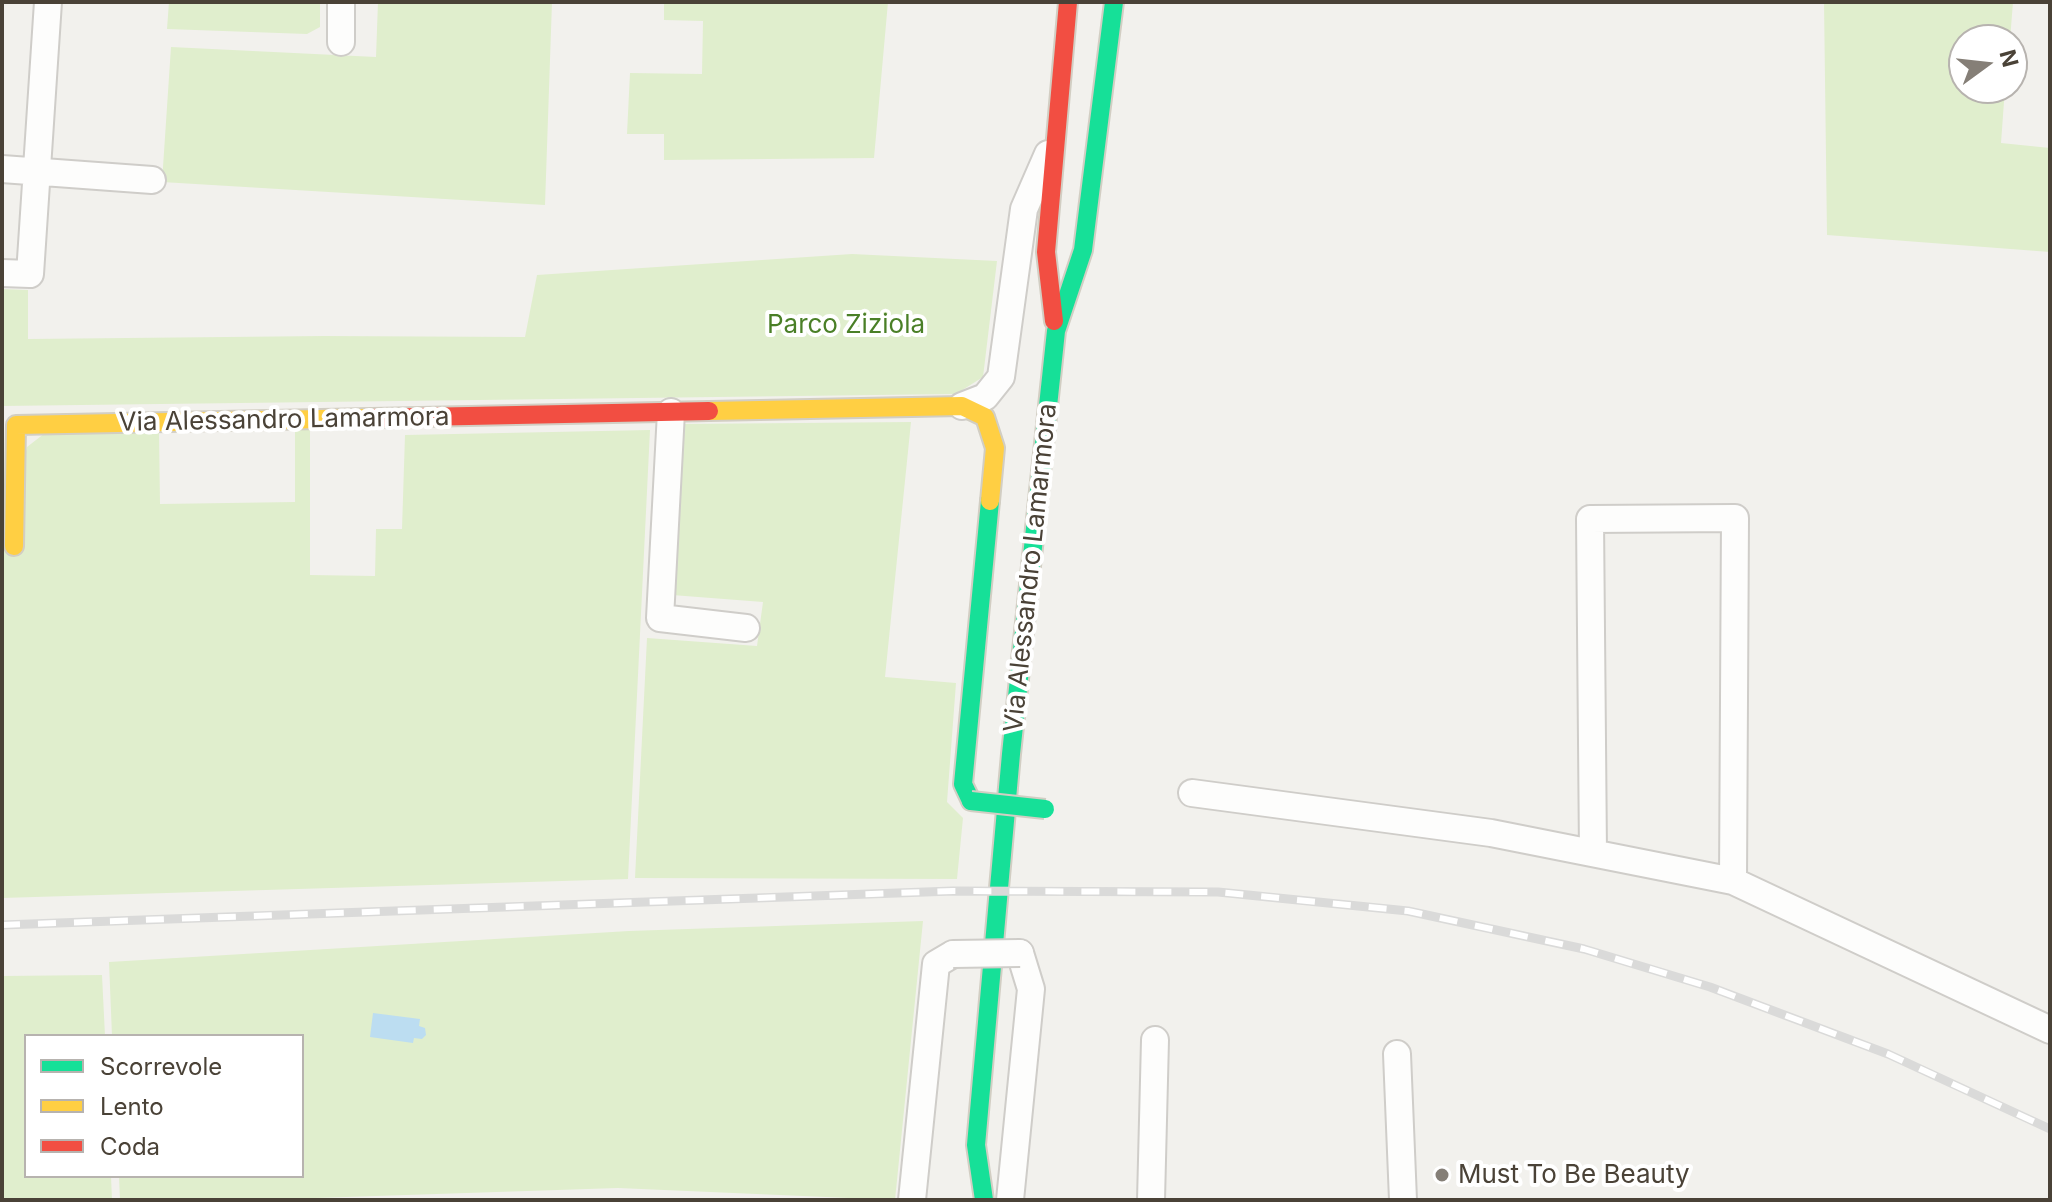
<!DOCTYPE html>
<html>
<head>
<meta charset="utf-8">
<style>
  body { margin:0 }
  #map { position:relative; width:2052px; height:1202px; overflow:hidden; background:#f2f1ed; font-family:Inter,sans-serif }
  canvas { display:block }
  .frame { position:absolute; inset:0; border:4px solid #4a4237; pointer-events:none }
  .legend { position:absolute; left:24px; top:1034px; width:280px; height:144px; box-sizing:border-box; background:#fff; border:2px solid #b7b3af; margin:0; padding:10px 14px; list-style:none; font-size:24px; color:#4a4237 }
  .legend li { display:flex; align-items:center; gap:16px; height:40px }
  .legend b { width:40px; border:2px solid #b7b3af }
  .north { position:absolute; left:1948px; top:24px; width:80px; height:80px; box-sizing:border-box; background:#fff; border:2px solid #b7b3af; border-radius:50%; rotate:75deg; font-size:22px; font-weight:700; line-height:32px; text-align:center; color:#4a4237 }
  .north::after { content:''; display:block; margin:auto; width:28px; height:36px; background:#857f77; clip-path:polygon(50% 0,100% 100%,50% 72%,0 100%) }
</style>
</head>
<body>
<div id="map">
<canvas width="2052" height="1202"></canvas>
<div class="frame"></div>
<ul class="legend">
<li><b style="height:10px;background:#16e098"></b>Scorrevole</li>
<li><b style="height:10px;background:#ffcf43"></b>Lento</li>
<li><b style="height:10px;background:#f24e42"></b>Coda</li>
</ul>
<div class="north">N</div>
</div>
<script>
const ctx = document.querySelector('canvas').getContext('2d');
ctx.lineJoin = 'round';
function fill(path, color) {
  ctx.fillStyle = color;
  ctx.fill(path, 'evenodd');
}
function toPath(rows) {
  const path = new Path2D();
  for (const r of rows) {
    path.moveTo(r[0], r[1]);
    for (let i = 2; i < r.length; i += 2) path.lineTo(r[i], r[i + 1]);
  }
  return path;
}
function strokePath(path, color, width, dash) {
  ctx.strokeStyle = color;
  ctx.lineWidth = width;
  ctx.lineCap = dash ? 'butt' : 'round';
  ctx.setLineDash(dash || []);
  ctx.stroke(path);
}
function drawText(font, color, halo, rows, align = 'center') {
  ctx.font = font + ' Inter,sans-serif';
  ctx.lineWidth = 8;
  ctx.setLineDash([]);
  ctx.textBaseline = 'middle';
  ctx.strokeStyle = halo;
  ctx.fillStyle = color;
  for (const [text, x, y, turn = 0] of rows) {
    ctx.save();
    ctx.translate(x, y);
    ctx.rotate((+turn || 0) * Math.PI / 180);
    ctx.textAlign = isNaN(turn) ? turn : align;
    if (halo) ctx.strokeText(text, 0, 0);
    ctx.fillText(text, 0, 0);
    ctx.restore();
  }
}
fill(toPath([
  [169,2,320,2,320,27,307,34,167,29],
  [378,2,552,2,545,205,162,182,171,47,376,57],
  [664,2,888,2,874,158,664,160,664,134,627,134,630,73,702,74,703,21,664,20],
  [1824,2,2013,2,2010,40,1964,40,1964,88,2005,88,2001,143,2050,148,2050,252,1827,235],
  [852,254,997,261,983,377,956,394,2,406,2,289,28,290,28,339,324,336,525,337,537,275],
  [310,419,310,575,375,576,376,529,402,529,405,435,650,430,628,879,2,898,2,552,27,447,45,433,159,431,160,504,295,502,295,420],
  [911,422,885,677,956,683,947,802,963,818,957,879,635,878,647,638,757,646,763,602,672,595,683,424],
  [923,921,895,1200,618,1188,255,1200,120,1200,119,1176,302,1176,302,1036,112,1036,109,962,629,931],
  [102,975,105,1036,26,1036,26,1176,111,1176,112,1200,2,1200,2,976]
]), '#e0eecd');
fill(toPath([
  [373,1013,420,1019,419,1026,425,1028,426,1035,422,1039,414,1038,413,1043,370,1037]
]), '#bcddf1');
const street = toPath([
  [341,42,341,2],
  [2,169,152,180],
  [2,273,30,274,48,2],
  [962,406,985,397,1001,377,1024,209,1048,154],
  [671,412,660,618,746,628],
  [1192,793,1491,833,1733,881,2050,1030],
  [1593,853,1590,519,1735,518,1733,881],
  [1397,1054,1403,1200],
  [912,1200,936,964,953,954],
  [1010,1200,1031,989,1020,953],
  [1151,1200,1155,1040]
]);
const fast = toPath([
  [971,801,963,784,990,501],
  [984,1200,976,1145,1011,754,1056,331,1083,250,1114,2]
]);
const slow = toPath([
  [709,411,962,406,985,417,995,448,990,501],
  [14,546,16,425,372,418]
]);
const jam = toPath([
  [1054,321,1046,252,1068,2],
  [372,418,709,411]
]);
strokePath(street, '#cfcdc9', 30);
strokePath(fast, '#d2cec3', 22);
strokePath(slow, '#d2cec3', 22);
strokePath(jam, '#d2cec3', 22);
strokePath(street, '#fdfdfc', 26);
strokePath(fast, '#16e098', 18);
strokePath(slow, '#ffcf43', 18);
strokePath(jam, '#f24e42', 18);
const rail = toPath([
  [2,925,953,891,1218,892,1408,911,1584,949,1710,987,1888,1054,2050,1129]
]);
strokePath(rail, '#dadad9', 9);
strokePath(rail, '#fff', 6, [18]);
const streetBridge = toPath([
  [953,954,1020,953]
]);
const fastBridge = toPath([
  [971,801,1045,809]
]);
strokePath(streetBridge, '#cfcdc9', 30, []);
strokePath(fastBridge, '#d2cec3', 22, []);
strokePath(streetBridge, '#fdfdfc', 26);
strokePath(fastBridge, '#16e098', 18);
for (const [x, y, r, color] of [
  [1442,1175,8,"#857f77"]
]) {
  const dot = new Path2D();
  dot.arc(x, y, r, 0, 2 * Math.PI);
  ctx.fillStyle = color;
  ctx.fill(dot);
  strokePath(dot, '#fff', 3);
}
drawText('26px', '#4a7f27', '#fff', [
  ["Parco Ziziola",846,325]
]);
drawText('26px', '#4a4237', '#fff', [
  ["Via Alessandro Lamarmora",284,420,-1],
  ["Via Alessandro Lamarmora",1031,568,-84]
]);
drawText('26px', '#4a4237', '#fff', [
  ["Must To Be Beauty",1458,1175]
], 'left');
</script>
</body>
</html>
